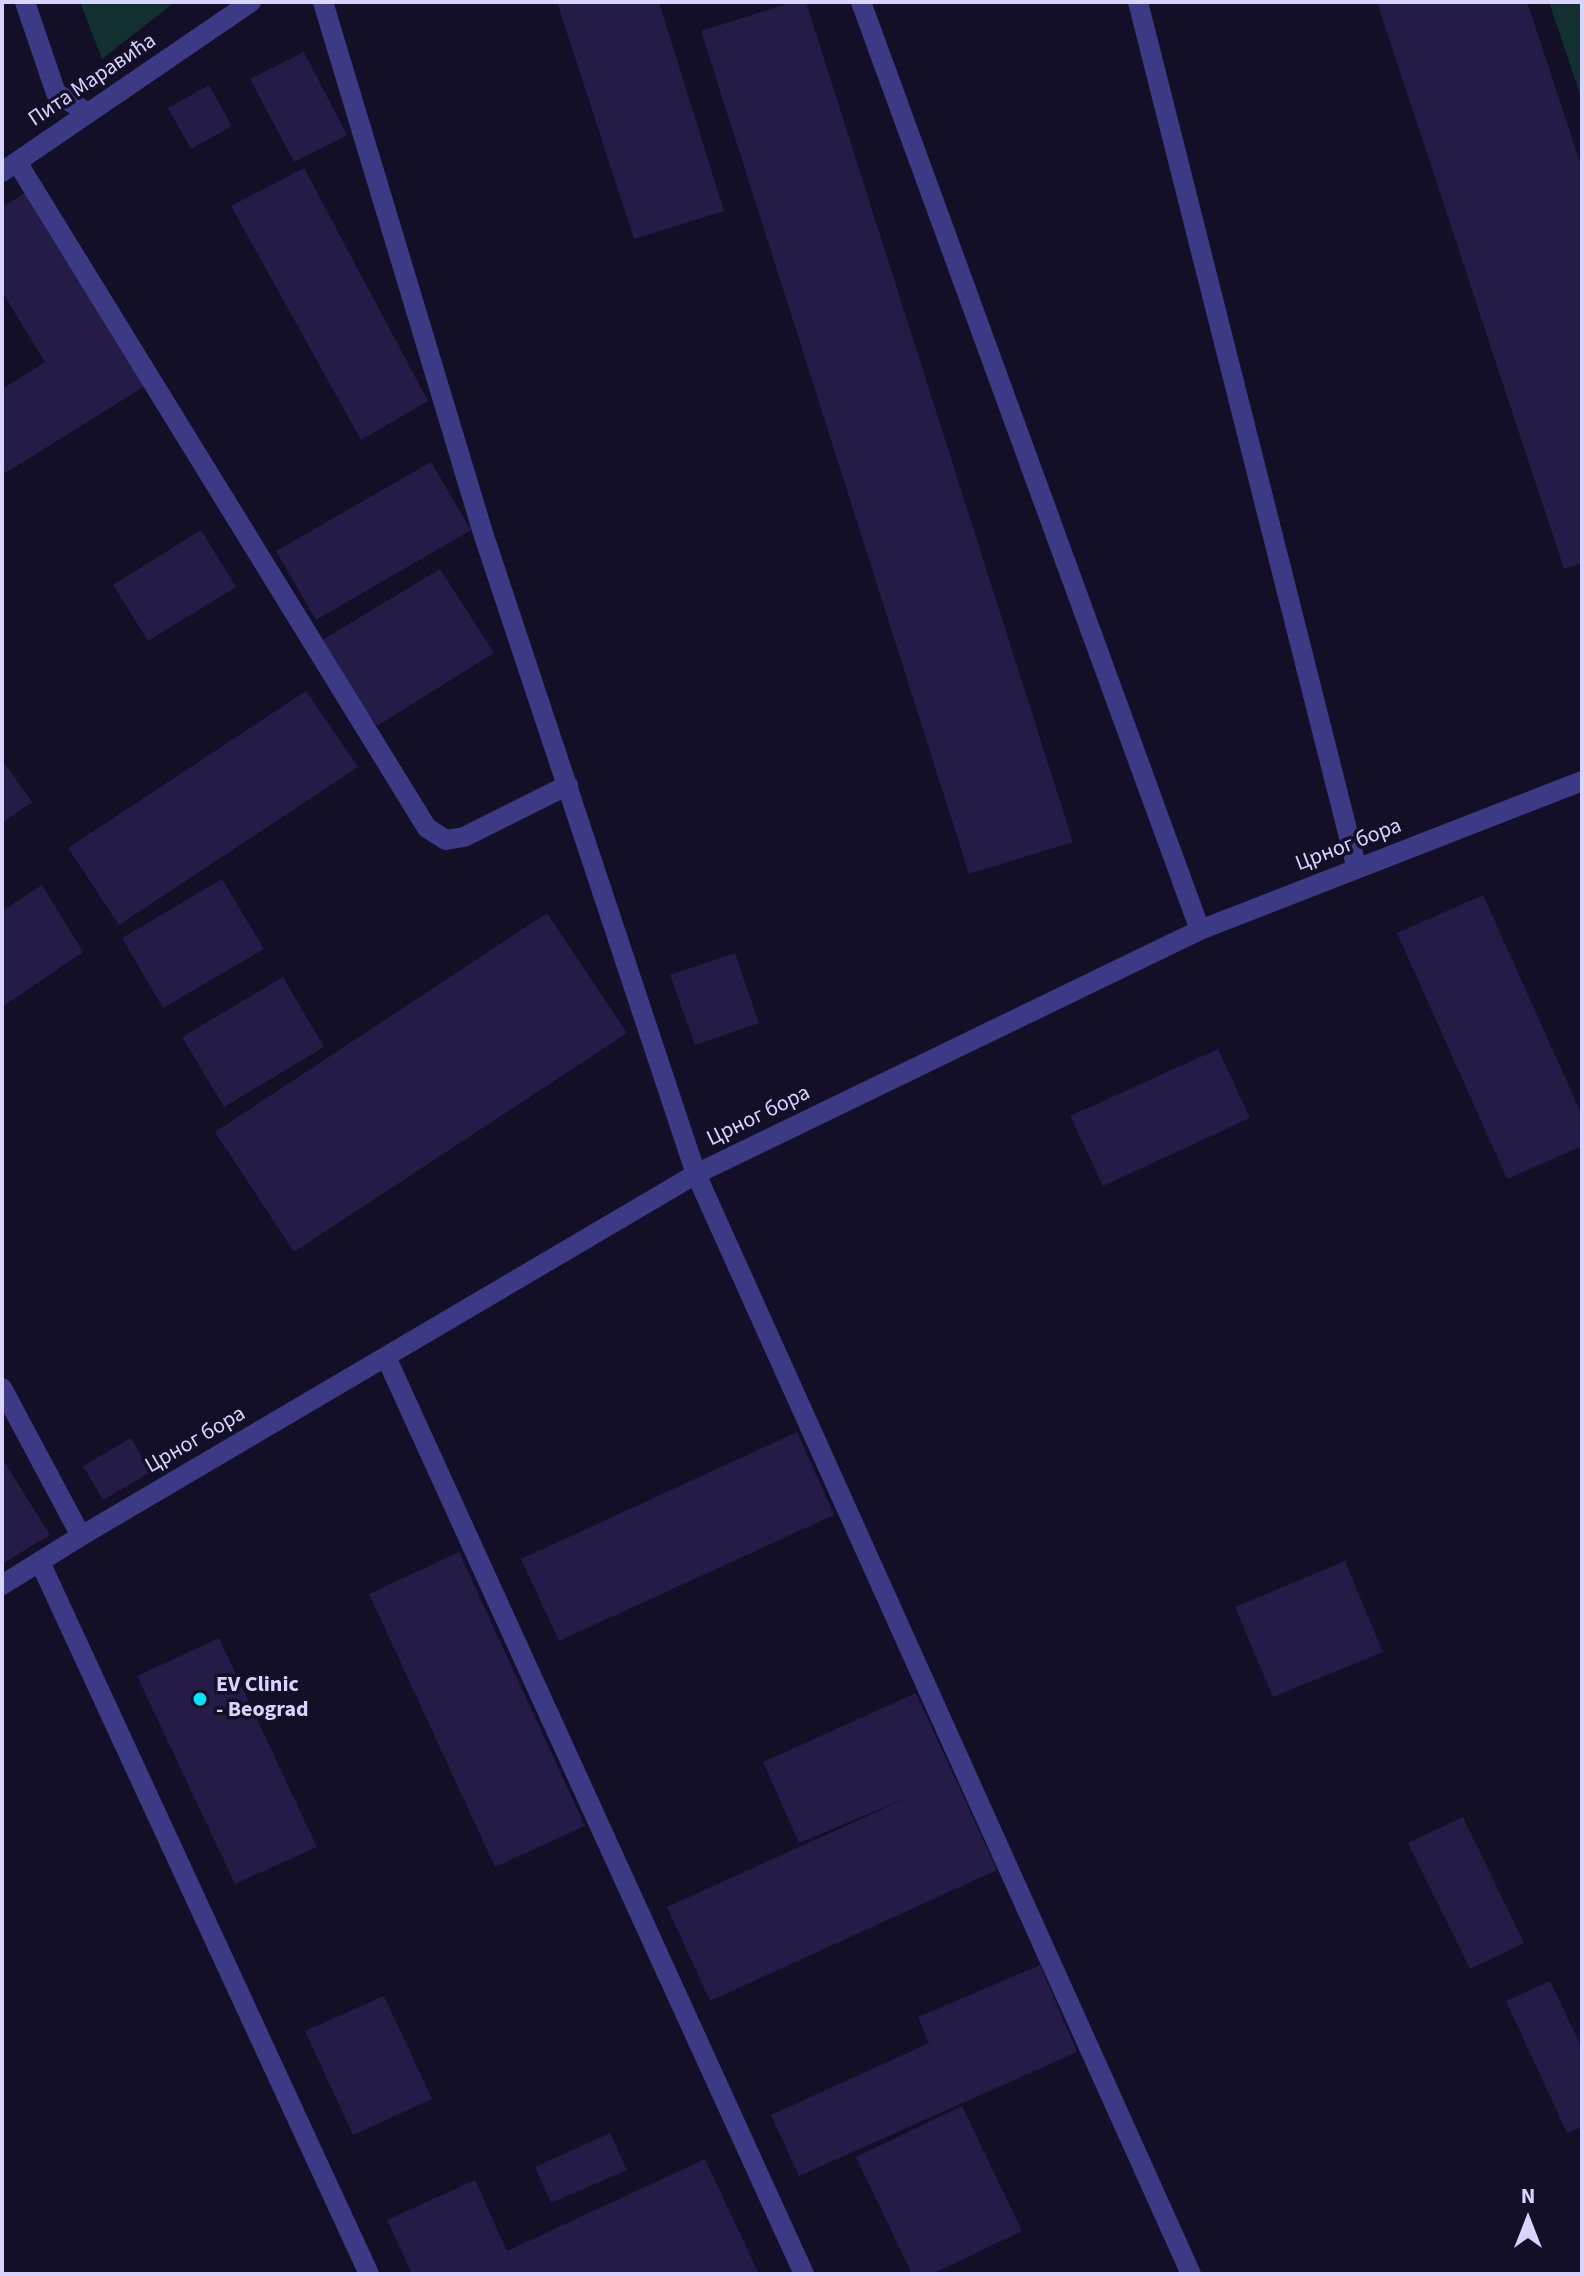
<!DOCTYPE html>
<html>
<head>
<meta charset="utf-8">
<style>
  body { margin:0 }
  #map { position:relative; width:1584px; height:2276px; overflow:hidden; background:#130f26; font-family:"Source Sans 3",sans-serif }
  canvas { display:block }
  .frame { position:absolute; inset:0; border:4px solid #d9d4ff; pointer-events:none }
  .north { position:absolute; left:1488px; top:2180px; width:80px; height:80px; -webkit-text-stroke:6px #130f26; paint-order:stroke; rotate:0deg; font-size:22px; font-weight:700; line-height:32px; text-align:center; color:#d9d4ff }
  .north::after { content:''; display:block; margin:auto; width:28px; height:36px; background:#d9d4ff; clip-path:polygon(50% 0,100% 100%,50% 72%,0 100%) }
</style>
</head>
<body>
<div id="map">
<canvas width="1584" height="2276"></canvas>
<div class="frame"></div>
<div class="north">N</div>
</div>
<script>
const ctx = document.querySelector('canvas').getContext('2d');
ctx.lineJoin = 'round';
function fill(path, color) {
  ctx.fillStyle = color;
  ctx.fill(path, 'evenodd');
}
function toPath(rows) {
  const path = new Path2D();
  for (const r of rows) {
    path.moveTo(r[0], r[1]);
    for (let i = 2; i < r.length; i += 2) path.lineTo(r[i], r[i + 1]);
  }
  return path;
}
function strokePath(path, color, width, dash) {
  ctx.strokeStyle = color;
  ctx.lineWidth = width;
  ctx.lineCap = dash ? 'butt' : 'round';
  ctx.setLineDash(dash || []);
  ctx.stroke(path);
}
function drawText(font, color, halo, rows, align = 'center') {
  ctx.font = font + ' "Source Sans 3",sans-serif';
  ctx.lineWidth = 7;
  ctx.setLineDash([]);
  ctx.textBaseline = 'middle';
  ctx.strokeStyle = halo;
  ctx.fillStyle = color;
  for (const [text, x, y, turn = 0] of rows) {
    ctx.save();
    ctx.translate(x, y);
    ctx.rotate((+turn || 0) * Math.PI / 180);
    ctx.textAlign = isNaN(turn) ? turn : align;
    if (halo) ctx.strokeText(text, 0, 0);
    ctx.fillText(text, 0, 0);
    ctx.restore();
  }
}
fill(toPath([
  [80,2,175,2,102,59],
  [1549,2,1582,2,1582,100]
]), '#12302f');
fill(toPath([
  [557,2,659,2,724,211,634,239],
  [793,2,806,2,1073,842,969,874,701,31],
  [1377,2,1527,2,1582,168,1582,563,1564,569],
  [304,52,347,135,294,162,250,79],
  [209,85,232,126,191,149,168,108],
  [304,168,428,401,361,440,231,206],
  [25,193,145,386,2,475,2,389,45,362,2,292,2,207],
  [431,462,471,530,316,620,276,551],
  [201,530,236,587,148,641,113,585],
  [440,569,494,653,377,726,319,642],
  [306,691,358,767,119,925,68,848],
  [2,760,32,802,2,823],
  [222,879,264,949,163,1008,122,938],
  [42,885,83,952,2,1007,2,911],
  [1483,895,1582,1115,1582,1146,1507,1179,1397,933],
  [547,913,627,1033,294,1252,215,1132],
  [735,953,759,1023,695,1045,670,975],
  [283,977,324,1047,224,1107,182,1037],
  [1218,1049,1250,1118,1103,1186,1070,1116],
  [797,1432,834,1515,559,1641,521,1559],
  [131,1438,151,1472,103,1500,83,1466],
  [2,1458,50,1535,2,1564],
  [459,1552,585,1826,495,1867,369,1594],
  [1345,1561,1383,1652,1273,1697,1235,1607],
  [219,1638,317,1847,235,1884,137,1676],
  [916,1693,997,1870,710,2001,667,1907,909,1797,799,1843,763,1762],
  [1463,1817,1524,1943,1470,1969,1408,1843],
  [1040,1965,1077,2052,799,2176,771,2115,929,2043,918,2017],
  [1550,1981,1582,2048,1582,2127,1567,2133,1506,2001],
  [384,1996,432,2099,353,2135,305,2031],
  [962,2106,1022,2231,932,2274,912,2274,856,2157],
  [610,2133,627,2170,551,2203,535,2167],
  [705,2159,759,2274,412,2274,387,2220,475,2180,507,2251]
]), '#241b47');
strokePath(toPath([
  [25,2,56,93,88,113],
  [323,2,483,533,696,1174,1191,2274],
  [861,2,1200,930],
  [1138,2,1357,869],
  [17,162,427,828,446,840,464,837,568,785],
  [2,172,251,2],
  [386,1357,804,2274],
  [2,1388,81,1536],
  [40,1562,369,2274],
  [2,1585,81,1536,696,1174,1200,930,1582,781]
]), '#3d3a85', 20);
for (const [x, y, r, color] of [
  [200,1699,8,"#00e5ff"]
]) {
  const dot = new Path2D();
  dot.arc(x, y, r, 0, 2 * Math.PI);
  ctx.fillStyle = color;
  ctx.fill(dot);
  strokePath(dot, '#130f26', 3);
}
drawText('22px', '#d9d4ff', '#130f26', [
  ["Пита Маравића",93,81,-34],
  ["Црног бора",1349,846,-21],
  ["Црног бора",759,1117,-26],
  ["Црног бора",196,1441,-30]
]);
drawText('bold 22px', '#d9d4ff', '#130f26', [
  ["EV Clinic",216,1686],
  ["- Beograd",216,1711]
], 'left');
</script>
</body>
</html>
